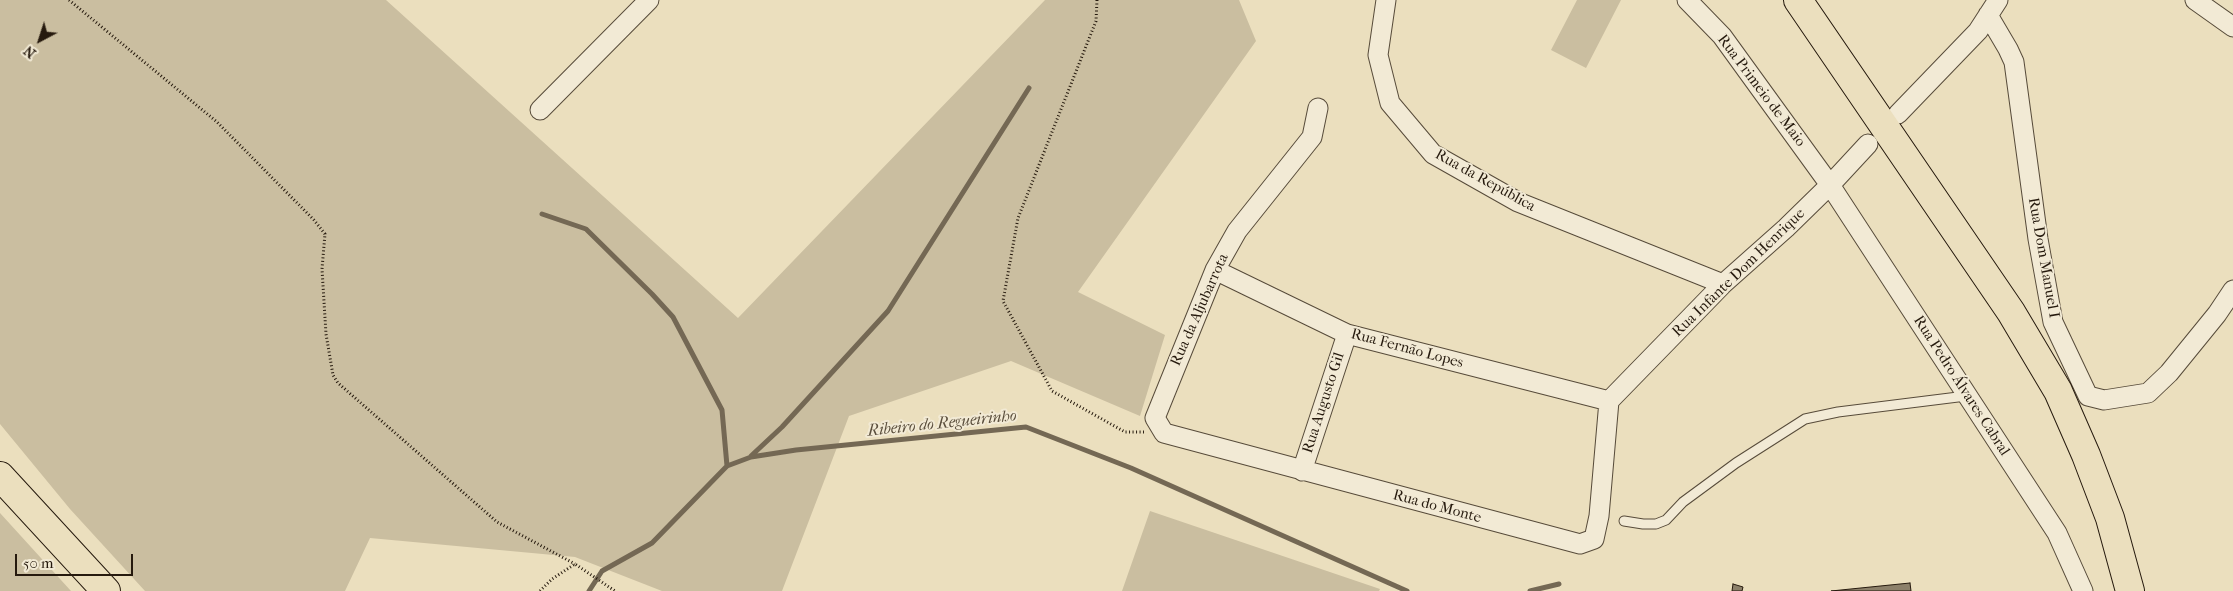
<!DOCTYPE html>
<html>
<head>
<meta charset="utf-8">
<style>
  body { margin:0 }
  #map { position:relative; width:2233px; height:591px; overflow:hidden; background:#ebdfbe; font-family:"IM FELL French Canon",serif }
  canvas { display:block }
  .north { position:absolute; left:15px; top:15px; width:50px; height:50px; -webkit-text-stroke:4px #f2ead5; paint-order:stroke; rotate:220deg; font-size:14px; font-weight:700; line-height:20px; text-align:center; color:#261a0e }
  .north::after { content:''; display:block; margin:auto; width:18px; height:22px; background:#261a0e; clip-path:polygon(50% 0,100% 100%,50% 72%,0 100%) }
  .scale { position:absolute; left:15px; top:554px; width:118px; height:22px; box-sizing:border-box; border:2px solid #261a0e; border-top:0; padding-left:6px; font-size:15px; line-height:18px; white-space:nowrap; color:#261a0e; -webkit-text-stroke:4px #f2ead5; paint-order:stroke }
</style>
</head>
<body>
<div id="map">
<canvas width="2233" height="591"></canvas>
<div class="north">N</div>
<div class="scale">50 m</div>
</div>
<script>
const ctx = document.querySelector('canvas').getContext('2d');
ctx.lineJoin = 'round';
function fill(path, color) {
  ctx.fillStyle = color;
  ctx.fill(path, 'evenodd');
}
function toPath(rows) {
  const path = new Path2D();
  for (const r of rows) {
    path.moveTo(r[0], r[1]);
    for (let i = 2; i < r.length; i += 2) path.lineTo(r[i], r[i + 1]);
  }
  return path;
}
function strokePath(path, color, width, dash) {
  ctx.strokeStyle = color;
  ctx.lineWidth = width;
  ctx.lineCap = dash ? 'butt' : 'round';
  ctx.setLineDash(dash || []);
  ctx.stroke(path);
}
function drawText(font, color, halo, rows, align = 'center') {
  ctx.font = font + ' "IM FELL French Canon",serif';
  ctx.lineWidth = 4;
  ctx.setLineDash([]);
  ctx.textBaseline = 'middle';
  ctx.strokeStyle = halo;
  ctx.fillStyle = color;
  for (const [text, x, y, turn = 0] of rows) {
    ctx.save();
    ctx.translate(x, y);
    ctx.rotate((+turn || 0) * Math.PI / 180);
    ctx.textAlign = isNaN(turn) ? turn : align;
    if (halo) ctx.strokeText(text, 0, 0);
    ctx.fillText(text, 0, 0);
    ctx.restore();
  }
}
fill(toPath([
  [0,0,386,0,738,318,1045,0,1239,0,1256,41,1078,292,1165,335,1140,416,1011,361,849,416,782,591,662,591,575,557,370,538,345,591,145,591,70,509,0,424],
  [1577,0,1621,0,1586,68,1551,50],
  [1150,511,1380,589,1379,591,1122,591],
  [0,513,71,591,0,591]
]), '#cabea0');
strokePath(toPath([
  [542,214,586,229,652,294,673,317,722,410,727,466],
  [751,456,782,427,888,311,1029,88],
  [589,591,602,571,652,543,727,466,751,457,796,450,1026,427,1131,468,1407,591],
  [1530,591,1559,584]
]), '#746854', 5);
const building = toPath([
  [1910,583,1911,591,1831,591,1910,583],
  [1733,584,1743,587,1742,591,1732,591,1733,584]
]);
fill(building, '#8c806a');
strokePath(building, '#261a0e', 1);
const service = toPath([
  [1624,521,1643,524,1656,524,1666,520,1683,502,1736,463,1805,419,1838,412,1966,396]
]);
const minor = toPath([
  [1386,0,1378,55,1390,103,1433,154,1518,202,1723,284],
  [1687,0,1722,36,1830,185,2057,533,2083,591],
  [2195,0,2233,27],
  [1988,15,2008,49,2014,62,2038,239,2053,322,2088,396,2104,400,2148,393,2169,373,2217,314,2233,290],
  [1318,108,1312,137,1237,231,1215,270,1155,418,1164,433,1580,544,1594,539,1599,516,1609,401],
  [540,110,649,0],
  [1898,114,1978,31,1998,0],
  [1215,270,1347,334,1609,401],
  [1609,401,1723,284,1786,228,1830,185,1868,144],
  [1302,471,1347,334]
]);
const primary = toPath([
  [0,476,106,591]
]);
const trunk = toPath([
  [1798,0,2011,312,2058,391,2086,455,2110,518,2130,591]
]);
strokePath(service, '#574b3a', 11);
strokePath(minor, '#574b3a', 21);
strokePath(primary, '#261a0e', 30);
strokePath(trunk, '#261a0e', 30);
strokePath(toPath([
  [69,0,217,122,314,220,325,234,322,269,326,334,333,375,338,383,497,522,575,564],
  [1097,0,1096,21,1018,218,1003,301,1052,391,1125,432,1144,432],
  [540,591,552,579,575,564,615,591]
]), '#261a0e', 3, [1, 2.5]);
strokePath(service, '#f2ead5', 9);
strokePath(minor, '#f2ead5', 19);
strokePath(primary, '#ebdfbe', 28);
strokePath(trunk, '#ebdfbe', 28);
drawText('15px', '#261a0e', '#f2ead5', [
  ["Rua Primeio de Maio",1761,91,53],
  ["Rua da República",1485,181,29],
  ["Rua Dom Manuel I",2043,258,80],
  ["Rua Infante Dom Henrique",1739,273,-44],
  ["Rua da Aljubarrota",1200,310,-66],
  ["Rua Fernão Lopes",1407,349,15],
  ["Rua Pedro Álvares Cabral",1961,386,57],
  ["Rua Augusto Gil",1324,403,-72],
  ["Rua do Monte",1437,507,15]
]);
drawText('italic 16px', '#5a4e3c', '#f2ead5', [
  ["Ribeiro do Regueirinho",942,424,-6]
]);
</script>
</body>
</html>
